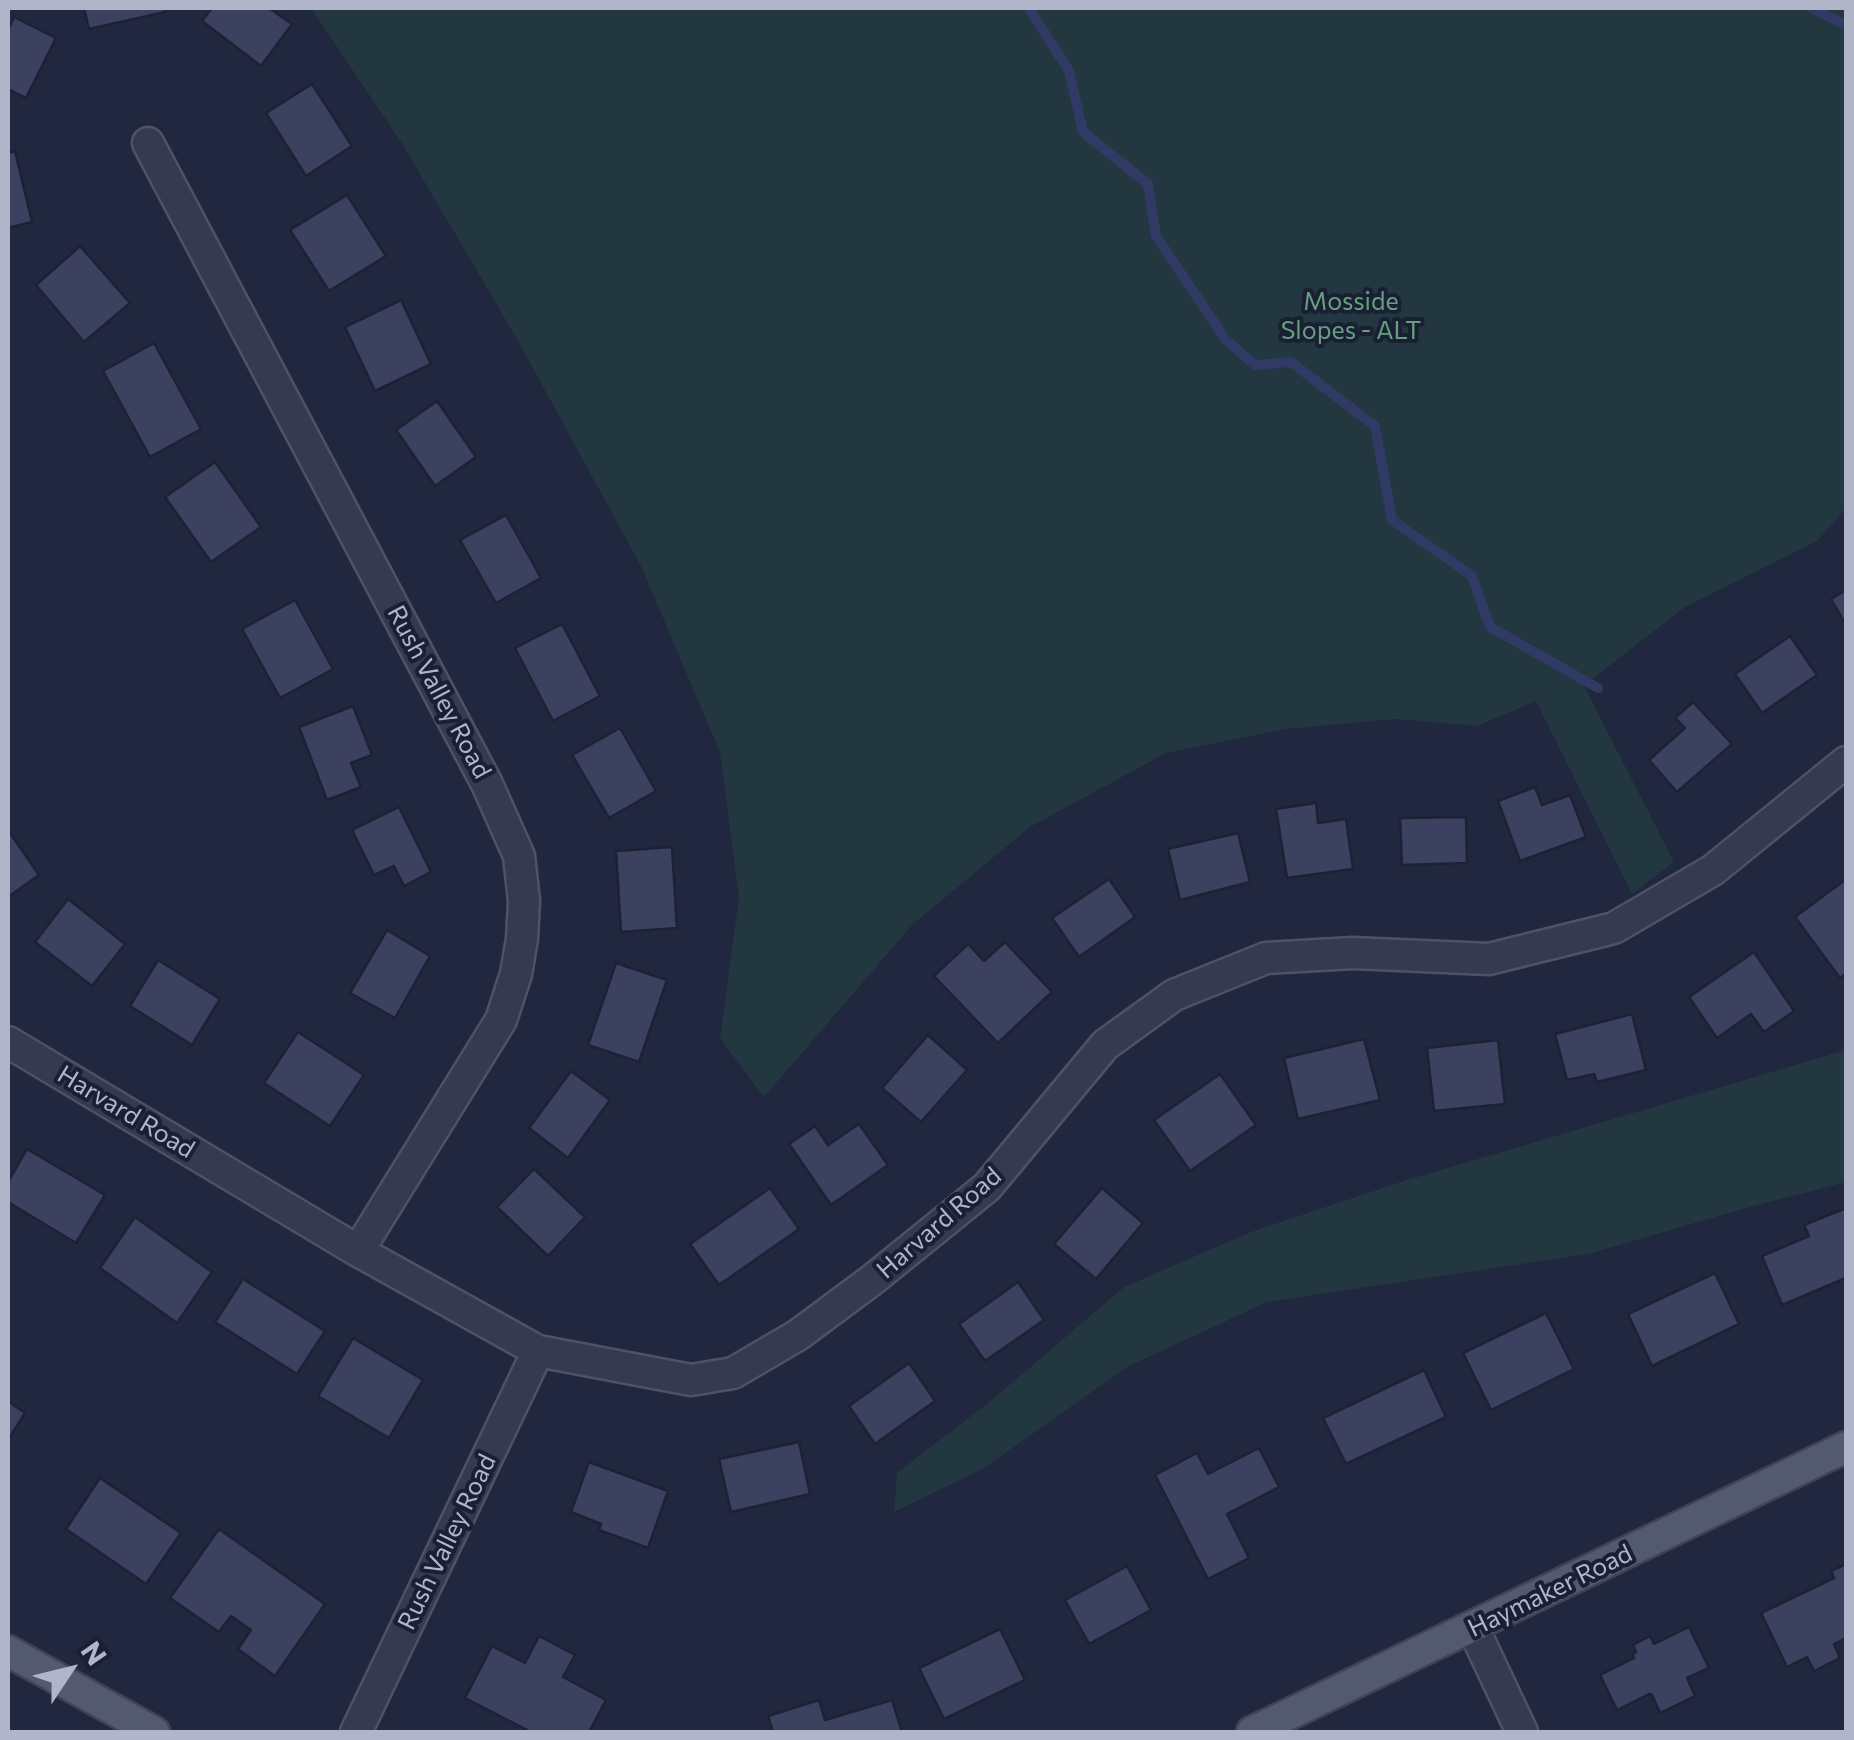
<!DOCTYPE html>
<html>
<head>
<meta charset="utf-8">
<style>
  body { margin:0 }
  #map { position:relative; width:1854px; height:1740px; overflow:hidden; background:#21273f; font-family:Commissioner,sans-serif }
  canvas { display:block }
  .frame { position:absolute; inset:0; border:10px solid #b1b5ca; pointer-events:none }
  .north { position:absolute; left:20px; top:1620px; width:100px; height:100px; -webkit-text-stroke:8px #1a2034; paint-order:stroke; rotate:55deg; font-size:28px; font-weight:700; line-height:40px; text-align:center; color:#b1b5ca }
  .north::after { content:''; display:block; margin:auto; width:35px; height:45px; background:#b1b5ca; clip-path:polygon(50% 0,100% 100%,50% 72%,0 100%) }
</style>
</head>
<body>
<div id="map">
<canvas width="1854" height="1740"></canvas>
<div class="frame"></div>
<div class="north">N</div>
</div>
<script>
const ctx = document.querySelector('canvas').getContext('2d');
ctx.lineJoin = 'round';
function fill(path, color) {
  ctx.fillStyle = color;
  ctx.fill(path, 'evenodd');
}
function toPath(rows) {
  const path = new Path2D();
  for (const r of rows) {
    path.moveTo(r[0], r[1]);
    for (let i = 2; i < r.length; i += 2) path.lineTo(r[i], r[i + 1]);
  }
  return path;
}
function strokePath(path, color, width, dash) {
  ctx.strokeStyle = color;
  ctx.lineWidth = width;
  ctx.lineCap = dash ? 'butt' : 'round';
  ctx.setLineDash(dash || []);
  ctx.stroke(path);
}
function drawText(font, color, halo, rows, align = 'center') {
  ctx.font = font + ' Commissioner,sans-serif';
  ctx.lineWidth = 8;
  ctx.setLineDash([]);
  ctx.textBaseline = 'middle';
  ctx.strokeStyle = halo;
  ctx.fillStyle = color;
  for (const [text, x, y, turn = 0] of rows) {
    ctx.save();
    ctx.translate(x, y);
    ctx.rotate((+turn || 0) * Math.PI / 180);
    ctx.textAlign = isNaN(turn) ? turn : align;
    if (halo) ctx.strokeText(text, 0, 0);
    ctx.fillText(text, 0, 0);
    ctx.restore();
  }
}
fill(toPath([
  [311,8,1846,8,1846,508,1817,541,1685,607,1596,676,1582,682,1674,862,1632,894,1536,701,1477,726,1395,719,1286,729,1166,753,1030,827,913,924,764,1097,720,1038,739,898,720,752,641,566,517,339,403,145],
  [1846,1050,1846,1182,1746,1208,1588,1254,1267,1302,1127,1367,984,1468,894,1512,897,1473,993,1399,1124,1287,1251,1232,1407,1180]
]), '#233740');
strokePath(toPath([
  [1029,8,1069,71,1083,132,1148,184,1156,236,1226,340,1255,365,1291,362,1375,426,1392,520,1472,576,1490,627,1598,688],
  [1812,8,1846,25]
]), '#303a64', 10);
const building = toPath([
  [84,8,164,8,165,12,89,29,84,8],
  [212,8,269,8,292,24,261,66,202,21,212,8],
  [14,17,56,38,26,98,8,89,8,30,14,17],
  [312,84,352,146,306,176,266,113,312,84],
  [15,151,32,222,8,228,8,153,15,151],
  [347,195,386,256,329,291,290,230,347,195],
  [80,246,130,303,84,342,36,285,80,246],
  [401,300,431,364,375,391,345,327,401,300],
  [154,343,201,429,150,457,103,371,154,343],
  [437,401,476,457,435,486,396,430,437,401],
  [215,462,261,527,211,562,165,497,215,462],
  [506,515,541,578,496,603,460,540,506,515],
  [1846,590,1846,625,1831,599,1846,590],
  [295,600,333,669,280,698,242,629,295,600],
  [562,624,600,696,553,721,515,648,562,624],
  [1790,636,1817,675,1762,713,1735,674,1790,636],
  [1693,702,1732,744,1677,792,1649,760,1685,728,1675,718,1693,702],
  [353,706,372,755,351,763,361,787,327,800,299,727,353,706],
  [620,728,656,791,609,818,572,755,620,728],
  [1535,787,1542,805,1570,795,1586,837,1520,861,1498,801,1535,787],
  [1316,803,1318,823,1346,819,1353,869,1287,878,1276,809,1316,803],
  [399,807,431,872,404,886,394,866,374,875,352,830,399,807],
  [1466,817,1467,863,1402,865,1400,818,1466,817],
  [8,830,39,875,8,897,8,830],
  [1238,833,1250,882,1180,900,1168,849,1238,833],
  [672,847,677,928,621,932,616,851,672,847],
  [1109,879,1135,917,1079,957,1052,918,1109,879],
  [1846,879,1846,974,1840,978,1795,917,1846,879],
  [68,899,125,944,92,986,35,942,68,899],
  [387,930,430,956,395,1018,350,993,387,930],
  [1005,942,1052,992,998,1043,934,976,968,944,984,961,1005,942],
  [1754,952,1794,1011,1764,1032,1751,1014,1717,1038,1689,997,1754,952],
  [158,960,220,999,192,1045,130,1006,158,960],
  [616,963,667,980,639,1062,588,1045,616,963],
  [1632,1014,1646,1070,1597,1082,1594,1074,1567,1080,1555,1034,1632,1014],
  [298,1032,364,1075,330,1126,264,1083,298,1032],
  [928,1035,967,1070,921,1122,882,1088,928,1035],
  [1364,1039,1380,1100,1298,1119,1284,1058,1364,1039],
  [1498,1040,1505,1104,1434,1111,1427,1048,1498,1040],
  [571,1071,610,1100,568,1158,529,1128,571,1071],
  [1220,1074,1256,1125,1190,1171,1154,1120,1220,1074],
  [859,1124,888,1165,831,1205,789,1144,815,1126,828,1145,859,1124],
  [27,1149,105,1195,76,1243,8,1202,8,1182,27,1149],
  [534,1169,585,1217,548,1256,497,1207,534,1169],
  [770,1188,799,1229,719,1285,690,1244,770,1188],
  [1102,1188,1143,1223,1096,1279,1054,1244,1102,1188],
  [1846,1208,1846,1278,1782,1305,1762,1256,1809,1236,1804,1225,1846,1208],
  [135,1217,212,1272,177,1323,100,1268,135,1217],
  [1715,1273,1739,1324,1652,1366,1628,1314,1715,1273],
  [243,1279,325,1331,297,1374,215,1322,243,1279],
  [1018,1282,1044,1320,985,1361,959,1324,1018,1282],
  [1546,1313,1574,1369,1491,1410,1463,1353,1546,1313],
  [353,1338,423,1380,389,1438,318,1396,353,1338],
  [909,1363,935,1401,875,1444,849,1406,909,1363],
  [1424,1370,1446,1417,1346,1464,1323,1418,1424,1370],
  [8,1401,25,1413,8,1440,8,1401],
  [799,1442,810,1494,731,1512,719,1459,799,1442],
  [1259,1448,1279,1487,1227,1514,1249,1558,1208,1579,1155,1475,1197,1453,1208,1474,1259,1448],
  [589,1462,668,1491,648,1548,599,1530,601,1524,571,1512,589,1462],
  [100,1478,181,1533,146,1584,66,1529,100,1478],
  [219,1529,325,1604,275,1676,238,1649,251,1630,231,1616,219,1632,170,1598,219,1529],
  [1846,1564,1846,1638,1834,1644,1840,1658,1814,1671,1807,1657,1787,1667,1761,1613,1834,1578,1831,1571,1846,1564],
  [1127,1566,1151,1610,1089,1644,1065,1600,1127,1566],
  [1689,1627,1709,1668,1687,1678,1695,1696,1660,1713,1652,1695,1649,1694,1617,1710,1600,1675,1634,1658,1633,1654,1636,1652,1633,1645,1650,1636,1654,1644,1689,1627],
  [1000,1629,1025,1680,944,1719,919,1668,1000,1629],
  [539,1636,575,1655,563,1677,606,1700,589,1732,531,1732,465,1698,492,1646,525,1663,539,1636],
  [819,1700,825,1720,892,1700,902,1732,773,1732,768,1716,819,1700]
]);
fill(building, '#3b415e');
strokePath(building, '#1c2236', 2.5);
const minor = toPath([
  [148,143,487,784,519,856,524,901,522,939,516,974,501,1020,358,1251],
  [8,1042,358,1251,538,1351,691,1380,733,1373,798,1335,872,1280,987,1187,1105,1045,1174,995,1266,958,1353,953,1489,959,1614,928,1713,870,1846,762],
  [1473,1628,1522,1732],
  [356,1732,538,1351]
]);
const major = toPath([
  [8,1651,154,1732],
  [1252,1732,1846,1447]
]);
strokePath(minor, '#4d5267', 35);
strokePath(major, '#3e4358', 35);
strokePath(minor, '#353a4f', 30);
strokePath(major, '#53596f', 30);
drawText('25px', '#669e7f', '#1a2034', [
  ["Mosside",1351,302],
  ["Slopes - ALT",1351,331]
]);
drawText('25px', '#b1b5ca', '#1a2034', [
  ["Rush Valley Road",439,692,62],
  ["Harvard Road",126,1112,31],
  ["Harvard Road",939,1223,-41],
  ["Rush Valley Road",447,1542,-64],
  ["Haymaker Road",1550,1591,-26]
]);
</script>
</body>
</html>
